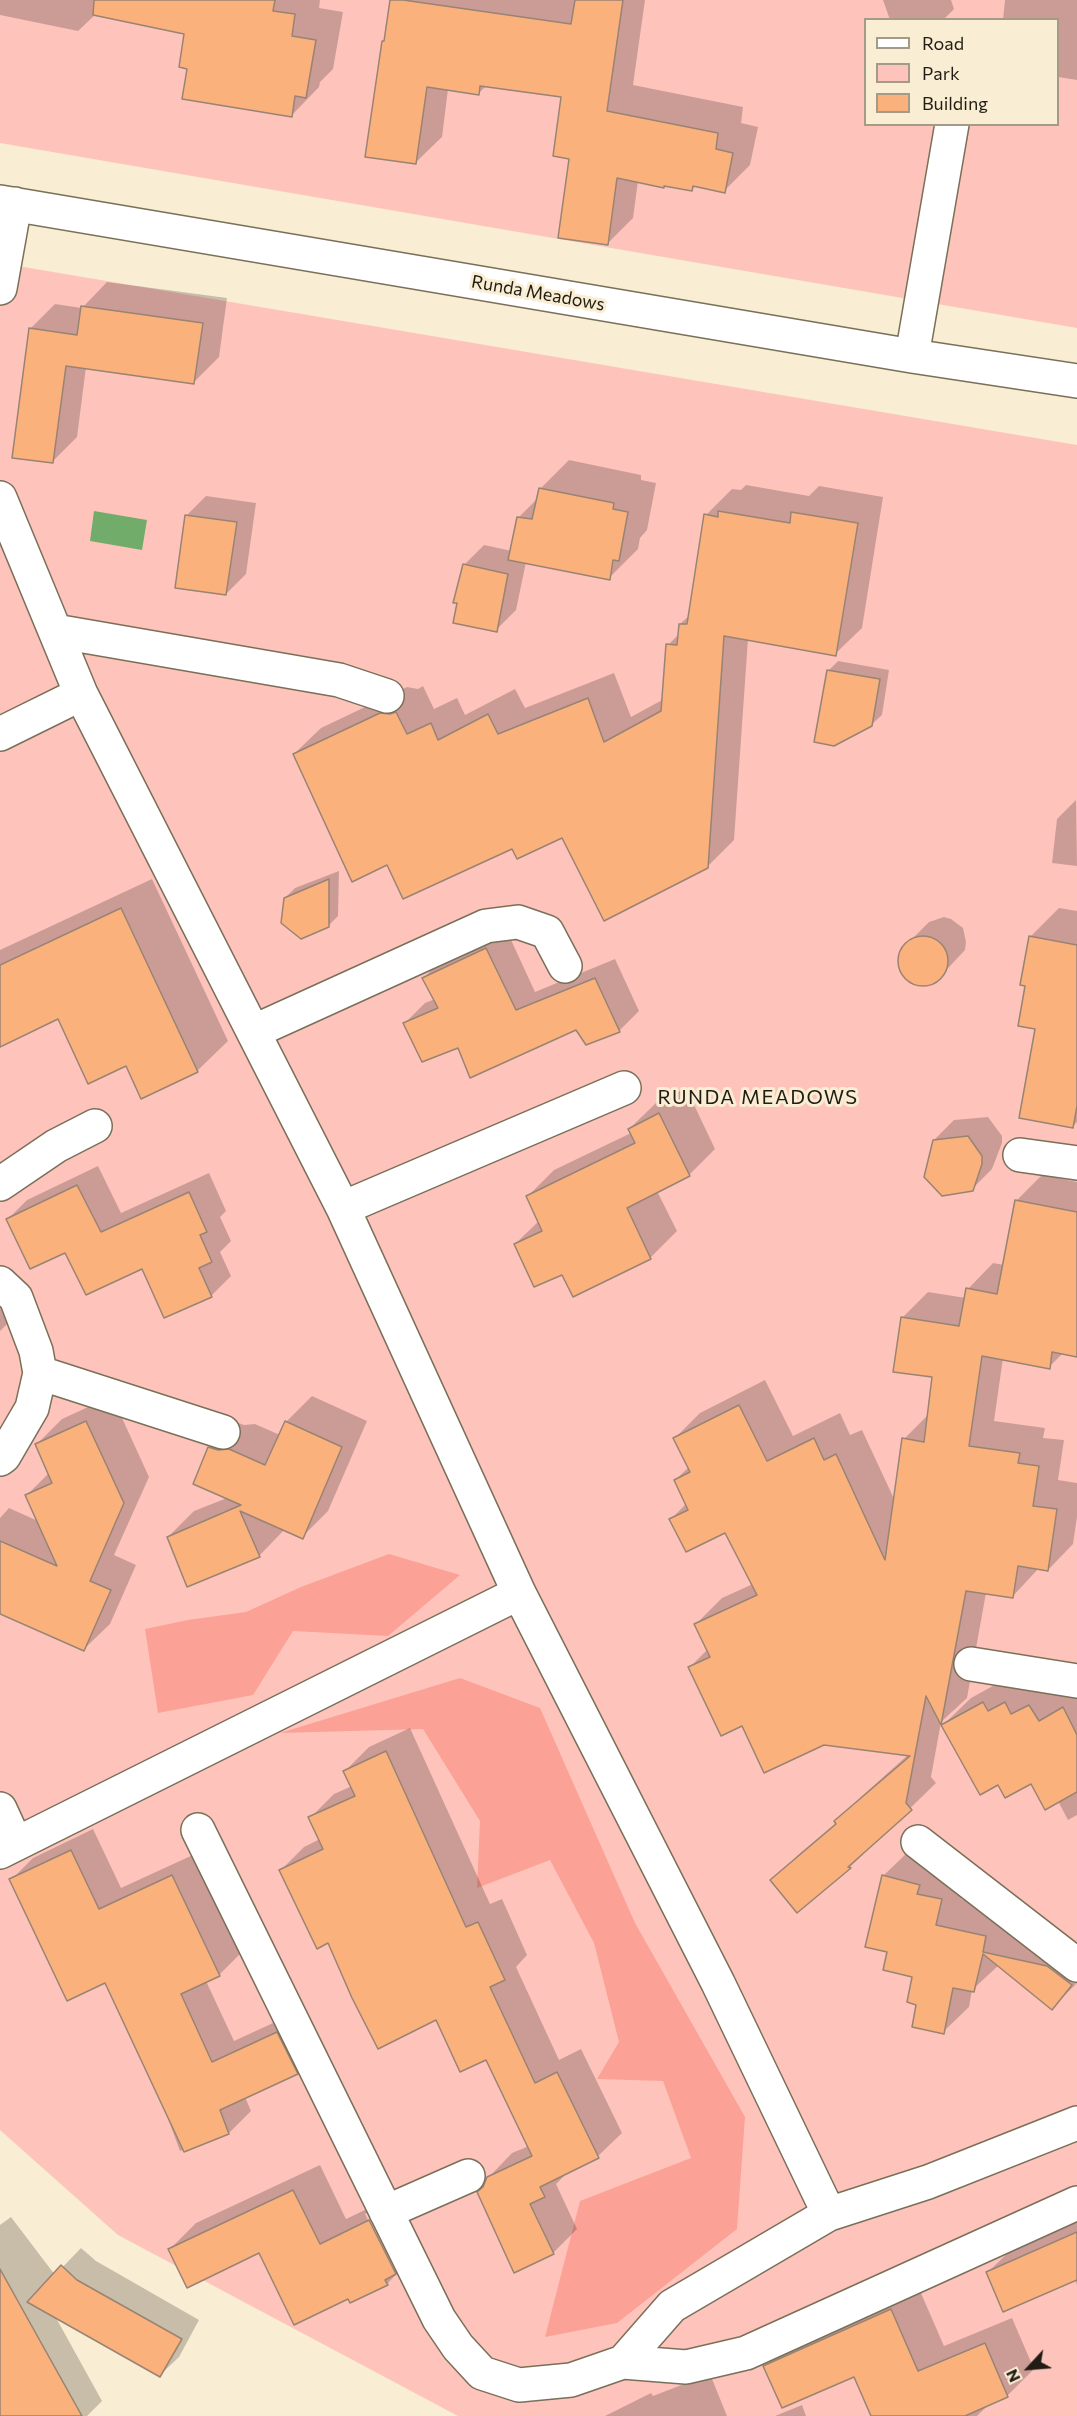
<!DOCTYPE html>
<html>
<head>
<meta charset="utf-8">
<style>
  body { margin:0 }
  #map { position:relative; width:1077px; height:2416px; overflow:hidden; background:#f9edd4; font-family:Commissioner,sans-serif }
  canvas { display:block }
  .legend { position:absolute; left:864px; top:18px; width:195px; height:108px; box-sizing:border-box; background:#f9edd4; border:2px solid #a39a87; margin:0; padding:8px 10px; list-style:none; font-size:18px; color:#221d14 }
  .legend li { display:flex; align-items:center; gap:12px; height:30px }
  .legend b { width:30px; border:2px solid #a39a87 }
  .north { position:absolute; left:999px; top:2338px; width:60px; height:60px; -webkit-text-stroke:4px #f9edd4; paint-order:stroke; rotate:244deg; font-size:16px; font-weight:700; line-height:24px; text-align:center; color:#221d14 }
  .north::after { content:''; display:block; margin:auto; width:21px; height:27px; background:#221d14; clip-path:polygon(50% 0,100% 100%,50% 72%,0 100%) }
</style>
</head>
<body>
<div id="map">
<canvas width="1077" height="2416"></canvas>
<ul class="legend">
<li><b style="height:8px;background:#fff"></b>Road</li>
<li><b style="height:16px;background:#fec4bc"></b>Park</li>
<li><b style="height:16px;background:#fbb17c"></b>Building</li>
</ul>
<div class="north">N</div>
</div>
<script>
const ctx = document.querySelector('canvas').getContext('2d');
ctx.lineJoin = 'round';
function fill(path, color) {
  ctx.fillStyle = color;
  ctx.fill(path, 'evenodd');
}
function toPath(rows) {
  const path = new Path2D();
  for (const r of rows) {
    if (r.length === 3) {
      path.moveTo(r[0] + r[2], r[1]);
      path.arc(r[0], r[1], r[2], 0, 2 * Math.PI);
      continue;
    }
    path.moveTo(r[0], r[1]);
    for (let i = 2; i < r.length; i += 2) path.lineTo(r[i], r[i + 1]);
  }
  return path;
}
function strokePath(path, color, width, dash) {
  ctx.strokeStyle = color;
  ctx.lineWidth = width;
  ctx.lineCap = dash ? 'butt' : 'round';
  ctx.setLineDash(dash || []);
  ctx.stroke(path);
}
function drawText(font, color, halo, rows, align = 'center') {
  ctx.font = font + ' Commissioner,sans-serif';
  ctx.lineWidth = 6;
  ctx.setLineDash([]);
  ctx.textBaseline = 'middle';
  ctx.strokeStyle = halo;
  ctx.fillStyle = color;
  for (const [text, x, y, turn = 0] of rows) {
    ctx.save();
    ctx.translate(x, y);
    ctx.rotate((+turn || 0) * Math.PI / 180);
    ctx.textAlign = isNaN(turn) ? turn : align;
    if (halo) ctx.strokeText(text, 0, 0);
    ctx.fillText(text, 0, 0);
    ctx.restore();
  }
}
fill(toPath([
  [0,0,1077,0,1077,328,0,143],
  [866,20,1058,20,1058,124,866,124],
  [0,263,1077,445,1077,2416,458,2416,118,2235,0,2130]
]), '#fec4bc');
fill(toPath([
  [389,1554,460,1575,388,1636,293,1631,253,1695,158,1713,145,1629,188,1620,246,1612,301,1587],
  [460,1678,540,1708,635,1923,745,2117,737,2229,617,2323,545,2337,580,2201,691,2158,663,2081,597,2079,619,2042,594,1943,550,1860,477,1888,480,1821,423,1729,280,1733]
]), '#fca196');
fill(toPath([
  [94,511,147,520,142,550,90,541]
]), '#71ac6b');
fill(toPath([
  [0,0,320,0,319,8,343,12,333,69,320,82,319,87,291,116,189,68,186,33,96,14,78,31,0,15],
  [392,0,645,0,633,85,743,107,741,123,758,127,750,165,724,191,696,185,692,190,638,181,633,218,607,244,571,158,563,96,487,85,478,94,448,89,442,137,415,163,383,41,386,38],
  [883,0,951,0,954,9,943,20,890,20],
  [1005,0,1077,0,1077,80,1058,77,1058,20,1003,20],
  [107,282,227,298,219,357,194,382,86,367,77,437,52,462,30,329,55,304,82,308],
  [569,460,641,475,641,480,656,483,647,530,640,538,638,549,609,578,526,562,516,610,496,630,464,565,484,545,512,551,519,517,538,498,540,489],
  [746,485,809,496,819,486,883,497,862,628,835,654,748,639,734,840,707,867,563,836,513,847,388,863,294,754,321,728,407,687,418,689,423,686,434,709,457,698,465,715,515,689,525,708,614,673,631,717,664,699,668,645,680,633,680,624,690,615,706,515,732,489,741,490],
  [206,496,256,503,246,574,226,594,186,516],
  [838,661,889,670,882,715,871,725,828,671],
  [1076,800,1077,866,1052,863,1057,819],
  [339,871,338,916,328,926,285,898,295,888],
  [152,879,228,1041,197,1071,127,1064,58,1017,0,1045,0,950],
  [1059,908,1077,911,1077,1122,1072,1127,1037,1028,1027,985,1031,936],
  [944,917,951,919,963,928,966,942,965,950,935,982,919,984,905,977,902,970,900,955,909,942,929,922],
  [506,929,535,992,615,959,639,1011,619,1031,576,1028,458,1046,405,1023,425,1003,435,999,424,978,443,958],
  [686,1088,715,1149,689,1175,657,1191,677,1231,650,1258,574,1295,563,1273,515,1244,539,1221,527,1197,554,1170,631,1133,629,1129,656,1103],
  [988,1117,1002,1136,1002,1143,992,1169,972,1189,934,1140,954,1120],
  [98,1166,121,1213,209,1173,226,1211,220,1217,231,1241,220,1252,231,1276,211,1296,143,1267,8,1219,27,1200],
  [1042,1175,1077,1182,1077,1356,1063,1353,1049,1367,1003,1358,994,1421,1045,1428,1043,1438,1064,1440,1058,1480,1077,1483,1077,1517,1073,1544,1048,1570,1039,1568,1013,1596,986,1593,967,1698,941,1722,931,1777,936,1783,850,1867,797,1911,772,1881,798,1855,837,1822,862,1796,909,1754,743,1724,690,1667,708,1649,696,1624,722,1598,753,1584,725,1531,671,1519,687,1503,675,1480,689,1467,675,1438,700,1413,765,1380,793,1436,840,1413,850,1435,862,1430,895,1501,904,1439,929,1414,934,1376,902,1318,928,1292,966,1298,968,1289,993,1263,1004,1265,1016,1201],
  [0,1308,11,1320,0,1331],
  [112,1396,149,1477,114,1555,136,1565,110,1624,84,1649,0,1612,0,1518,9,1508,38,1521,27,1495,49,1473,36,1445,62,1419],
  [312,1396,367,1421,328,1511,302,1537,285,1529,259,1556,168,1537,194,1511,227,1498,210,1448,236,1422,244,1425,255,1424,280,1435,286,1422],
  [1011,1676,1077,1689,1077,1815,1068,1820,1058,1801,1031,1782,999,1783,943,1725,971,1698],
  [410,1728,490,1904,502,1899,527,1955,516,1967,559,2060,581,2049,622,2133,598,2156,568,2172,556,2184,577,2229,553,2253,485,2186,488,2178,512,2153,529,2146,487,2059,437,2018,329,1941,281,1870,304,1847,320,1839,310,1818,334,1794,352,1786,345,1771,369,1747],
  [93,1829,121,1888,195,1854,241,1953,219,1975,206,1981,234,2041,299,2011,319,2051,297,2073,245,2097,251,2111,229,2133,180,2151,160,2097,106,1981,11,1880,33,1858],
  [909,1851,967,1874,961,1899,1011,1911,1077,1945,1077,1983,1052,2008,999,1965,972,1990,969,2007,943,2032,918,2004,914,1976,888,1951,883,1876],
  [320,2165,346,2219,396,2195,413,2257,387,2284,348,2297,259,2251,170,2249,196,2223],
  [367,2213,396,2270,392,2270,365,2214],
  [11,2217,55,2275,81,2248,96,2261,199,2320,179,2357,160,2375,55,2316,102,2401,87,2416,0,2416,0,2225],
  [1077,2218,1077,2285,1075,2280,988,2272,1015,2246],
  [917,2284,944,2346,1012,2318,1034,2369,1007,2396,989,2404,977,2416,873,2416,855,2375,765,2366,792,2340],
  [710,2374,727,2416,605,2416,651,2393,653,2396],
  [802,2405,806,2416,775,2416]
]), '#0003');
const building = toPath([
  [94,0,275,0,273,11,295,14,292,36,316,40,306,98,295,96,292,117,182,99,187,69,179,67,184,34,93,15,94,0],
  [390,0,403,0,571,24,575,0,623,0,607,111,718,133,716,149,733,153,725,193,693,186,692,191,664,186,664,188,617,178,608,245,558,238,569,159,553,156,561,97,480,86,479,95,427,87,416,164,365,157,382,41,384,41,390,0],
  [81,306,203,323,194,384,66,366,53,463,12,458,29,328,77,335,81,306],
  [539,488,614,503,613,509,628,512,619,561,613,560,610,580,508,560,517,517,532,519,539,488],
  [718,511,790,523,791,512,858,523,836,656,724,636,708,868,604,921,562,838,517,859,512,849,403,899,387,865,352,882,293,754,380,713,390,714,396,712,407,734,431,723,438,740,488,714,498,734,588,698,604,742,661,711,666,644,677,645,679,624,687,624,704,514,718,517,718,511],
  [185,515,237,522,226,595,175,588,185,515],
  [463,564,508,574,497,632,453,623,457,603,453,603,463,564],
  [827,670,880,679,872,726,834,746,814,742,827,670],
  [329,879,329,927,301,939,281,923,284,898,329,879],
  [121,908,198,1072,141,1099,126,1066,88,1084,58,1019,0,1047,0,965,121,908],
  [1029,936,1077,945,1077,1106,1073,1128,1019,1118,1035,1029,1018,1026,1025,986,1020,985,1029,936],
  [923,961,25],
  [486,948,516,1010,595,978,620,1032,586,1045,576,1030,470,1078,458,1048,422,1062,403,1023,438,1008,422,978,486,948],
  [659,1113,690,1176,627,1208,651,1259,573,1297,562,1275,534,1287,514,1244,542,1231,526,1196,635,1143,628,1129,659,1113],
  [968,1136,982,1156,982,1164,973,1191,942,1196,924,1177,933,1140,968,1136],
  [77,1185,101,1232,189,1192,207,1232,200,1235,212,1262,199,1268,212,1297,164,1318,142,1269,86,1295,65,1253,30,1269,6,1219,77,1185],
  [1015,1200,1077,1212,1077,1357,1052,1352,1050,1369,982,1356,969,1446,1020,1453,1018,1463,1039,1466,1033,1506,1057,1509,1048,1571,1018,1566,1013,1598,966,1591,941,1725,926,1696,906,1803,912,1810,848,1867,851,1868,797,1913,770,1880,836,1824,834,1821,910,1756,824,1745,764,1773,742,1726,721,1736,688,1667,710,1657,694,1624,757,1595,725,1533,686,1552,669,1519,688,1510,674,1480,690,1472,673,1438,739,1405,767,1461,814,1438,824,1460,836,1454,885,1560,902,1438,924,1442,932,1377,893,1372,901,1317,959,1326,966,1288,997,1294,1015,1200],
  [86,1421,124,1503,90,1581,111,1590,84,1651,0,1614,0,1541,57,1566,25,1495,52,1483,35,1444,86,1421],
  [285,1421,342,1447,303,1539,240,1511,260,1557,187,1587,167,1537,241,1505,193,1484,208,1447,218,1450,229,1449,265,1465,285,1421],
  [983,1702,988,1711,1005,1702,1011,1714,1029,1705,1039,1721,1063,1707,1077,1735,1077,1792,1045,1810,1031,1784,1005,1798,998,1785,980,1795,941,1725,983,1702],
  [386,1751,466,1927,478,1922,505,1980,490,1987,535,2083,557,2072,599,2158,540,2187,545,2197,530,2204,554,2254,514,2273,477,2192,483,2187,487,2177,532,2156,486,2060,460,2072,436,2020,378,2049,352,1998,328,1943,317,1949,279,1870,323,1849,308,1817,355,1796,343,1771,386,1751],
  [71,1850,99,1909,172,1875,220,1976,181,1994,212,2062,277,2032,298,2074,220,2110,229,2134,184,2152,105,1983,67,2001,9,1879,71,1850],
  [882,1875,920,1885,917,1894,942,1899,936,1925,986,1936,983,1952,1047,1966,1072,1985,1052,2010,983,1954,974,1992,953,1988,944,2034,912,2027,916,2005,907,2002,912,1977,883,1970,887,1952,865,1947,882,1875],
  [293,2190,320,2244,369,2220,396,2274,385,2280,388,2285,350,2303,348,2299,294,2325,259,2253,187,2288,168,2249,293,2190],
  [1077,2232,1077,2280,1003,2312,986,2272,1077,2232],
  [61,2265,77,2280,182,2339,160,2377,27,2302,61,2265],
  [0,2269,82,2416,0,2416,0,2269],
  [891,2309,918,2371,985,2343,1008,2397,965,2416,871,2416,854,2377,782,2408,763,2366,891,2309]
]);
fill(building, '#fbb17c');
strokePath(building, '#998373', 1.5);
const minor = toPath([
  [0,202,912,356,1077,381],
  [0,288,15,204],
  [912,356,952,124],
  [0,498,81,694,343,1208,519,1593,718,1983,829,2214],
  [55,631,339,680,387,696],
  [0,734,81,694],
  [255,1031,486,926,518,922,547,932,565,966],
  [1020,1155,1077,1163],
  [0,1184,56,1146,95,1126],
  [343,1208,624,1088],
  [0,1283,16,1298,36,1351,40,1373,32,1408,4,1456,0,1459],
  [40,1373,223,1432],
  [971,1664,1077,1681],
  [0,1809,16,1844],
  [198,1830,439,2319,458,2347,482,2373,519,2385,571,2380,623,2362,672,2306,829,2214,928,2182,1077,2123],
  [918,1842,1077,1965],
  [0,1852,519,1593],
  [386,2212,468,2176],
  [623,2362,686,2367,746,2353,1077,2203]
]);
strokePath(minor, '#7a6f59', 36);
strokePath(minor, '#fff', 33);
drawText('18px', '#221d14', '#f9edd4', [
  ["Runda Meadows",538,293,10]
]);
ctx.letterSpacing = '1.5px';
drawText('20px', '#221d14', '#f9edd4', [
  ["RUNDA MEADOWS",758,1097]
]);
ctx.letterSpacing = '0px';
</script>
</body>
</html>
